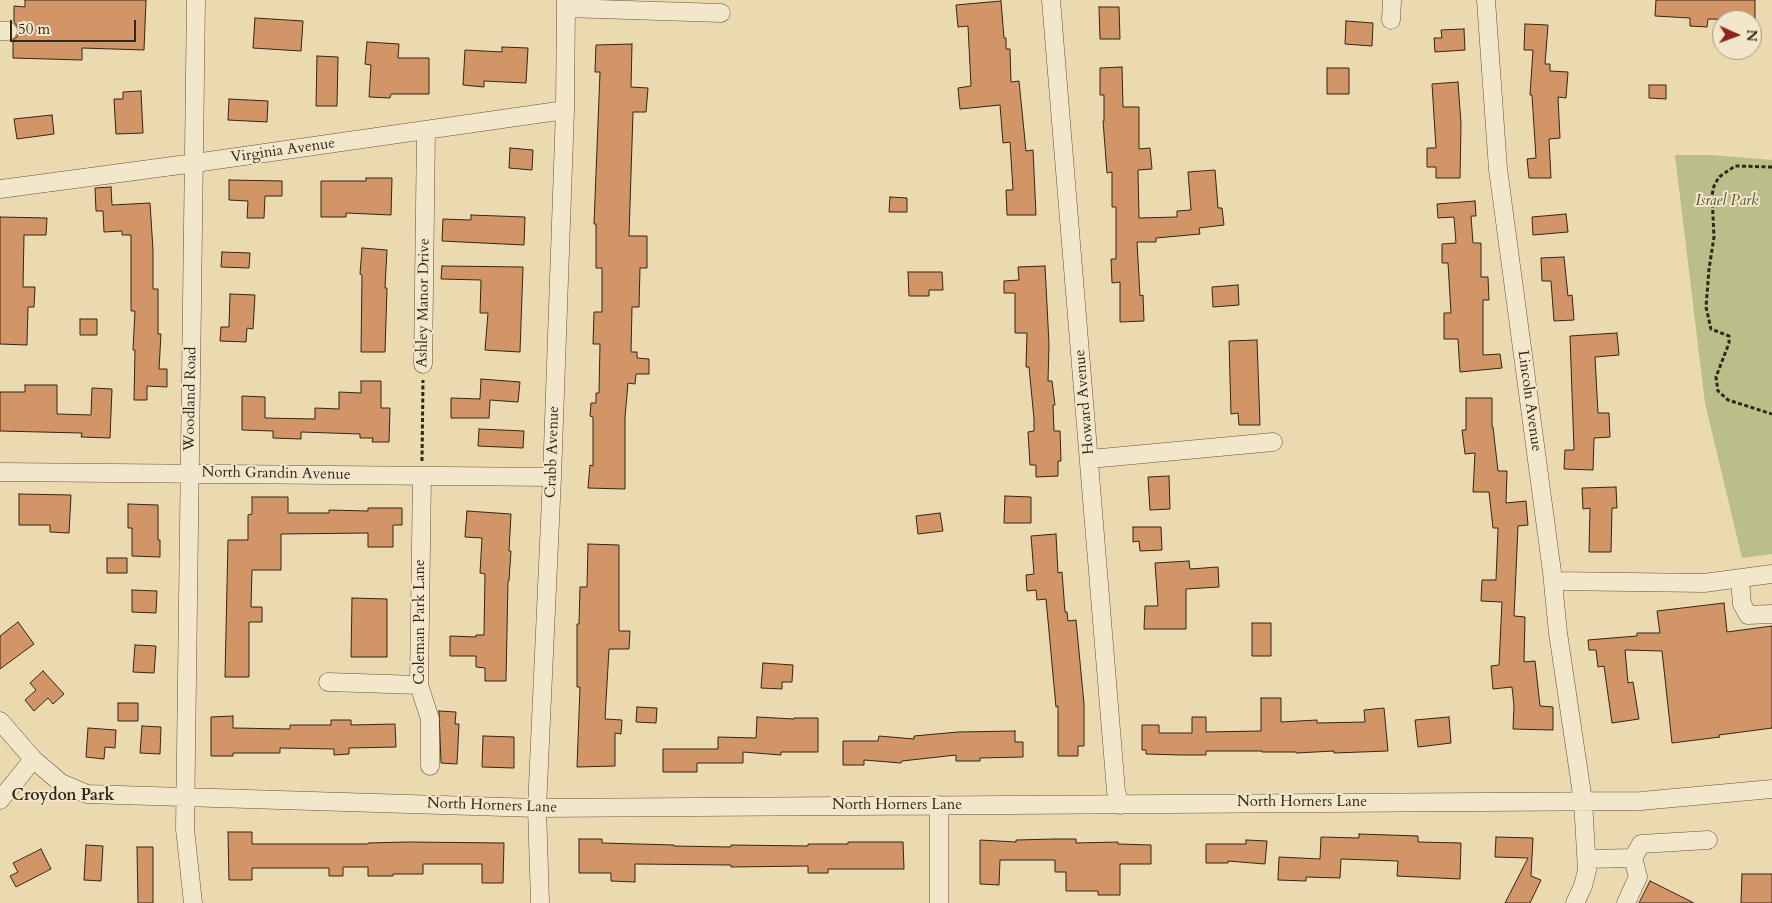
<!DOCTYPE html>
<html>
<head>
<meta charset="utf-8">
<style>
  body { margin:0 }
  #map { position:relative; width:1772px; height:903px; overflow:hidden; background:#ebd9af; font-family:Cardo,serif }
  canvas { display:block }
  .north { position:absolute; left:1712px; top:10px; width:50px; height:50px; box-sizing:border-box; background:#f2e6cb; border:1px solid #a69983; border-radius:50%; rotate:92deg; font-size:14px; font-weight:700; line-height:20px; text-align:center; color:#342616 }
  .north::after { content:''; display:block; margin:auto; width:18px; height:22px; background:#8f2418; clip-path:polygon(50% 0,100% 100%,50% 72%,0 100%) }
  .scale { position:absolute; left:10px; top:20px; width:126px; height:22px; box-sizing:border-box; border:2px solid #342616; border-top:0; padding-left:6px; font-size:15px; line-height:18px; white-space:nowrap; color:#342616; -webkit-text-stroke:4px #f2e6cb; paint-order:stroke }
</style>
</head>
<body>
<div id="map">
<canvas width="1772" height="903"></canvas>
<div class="north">N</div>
<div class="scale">50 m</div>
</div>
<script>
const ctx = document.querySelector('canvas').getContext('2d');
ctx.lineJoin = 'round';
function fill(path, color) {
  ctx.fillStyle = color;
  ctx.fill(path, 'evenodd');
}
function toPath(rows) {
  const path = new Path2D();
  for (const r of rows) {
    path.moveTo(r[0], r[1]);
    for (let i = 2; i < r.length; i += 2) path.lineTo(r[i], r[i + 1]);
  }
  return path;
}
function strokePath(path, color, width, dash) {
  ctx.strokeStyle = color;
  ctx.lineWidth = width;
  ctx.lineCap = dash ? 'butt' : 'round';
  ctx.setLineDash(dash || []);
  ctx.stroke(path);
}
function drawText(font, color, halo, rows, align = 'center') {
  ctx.font = font + ' Cardo,serif';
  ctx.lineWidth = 4;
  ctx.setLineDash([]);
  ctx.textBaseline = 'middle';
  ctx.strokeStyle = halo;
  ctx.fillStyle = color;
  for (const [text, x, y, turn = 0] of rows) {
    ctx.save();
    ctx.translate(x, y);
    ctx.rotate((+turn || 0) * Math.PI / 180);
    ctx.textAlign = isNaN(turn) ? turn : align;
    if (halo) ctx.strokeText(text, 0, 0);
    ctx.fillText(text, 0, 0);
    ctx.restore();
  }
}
fill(toPath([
  [1675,155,1711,155,1772,160,1772,554,1742,558,1705,403]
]), '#babe88');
const building = toPath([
  [25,0,146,0,144,50,82,48,82,60,13,58,13,40,17,37,19,31,17,26,14,22,14,6,25,7,25,0],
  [1656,0,1755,0,1755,20,1708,19,1707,27,1690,26,1690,18,1655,16,1656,0],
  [1001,1,1004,38,1006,38,1006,49,1010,49,1011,82,1019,81,1026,151,1033,150,1036,215,1007,215,1006,190,1013,190,1010,142,1003,143,1000,105,960,109,958,88,971,86,968,26,958,27,956,5,1001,1],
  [1099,7,1119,7,1120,39,1100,39,1099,7],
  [255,18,303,21,301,51,253,48,255,18],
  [1346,21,1373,23,1372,46,1345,44,1346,21],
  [1525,24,1548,25,1545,64,1550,64,1550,71,1568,72,1566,98,1558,97,1560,138,1549,139,1551,178,1529,178,1527,159,1536,158,1532,95,1530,95,1533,50,1524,50,1525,24],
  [1464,29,1465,50,1435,52,1434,38,1442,38,1441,30,1464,29],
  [367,42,399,44,398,58,429,58,429,94,391,94,390,98,369,97,371,65,365,64,367,42],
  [632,44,631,87,648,88,646,112,633,112,629,236,647,236,647,268,640,268,639,307,632,307,631,352,637,352,637,358,649,359,649,374,636,374,635,384,628,383,625,417,625,489,588,488,590,465,593,466,593,417,590,416,591,403,596,403,596,393,599,393,600,344,593,344,594,312,602,312,602,268,596,268,596,224,594,224,600,72,595,72,596,45,632,44],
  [502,47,528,48,526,83,484,81,484,87,463,85,465,50,502,52,502,47],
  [317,56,338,57,337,106,316,106,317,56],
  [1122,67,1123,107,1139,107,1139,149,1150,148,1152,169,1138,170,1139,218,1177,217,1177,211,1191,210,1188,172,1215,170,1218,208,1222,208,1224,225,1199,228,1200,234,1156,238,1156,242,1137,242,1140,296,1143,295,1144,321,1120,322,1120,282,1112,283,1111,259,1116,259,1116,207,1112,207,1112,172,1107,173,1103,121,1104,121,1104,95,1100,95,1100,68,1122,67],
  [1327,68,1349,68,1349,94,1327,94,1327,68],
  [1458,82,1461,124,1460,178,1436,178,1436,167,1427,167,1427,148,1436,148,1432,84,1458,82],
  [1649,85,1666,85,1666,99,1649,98,1649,85],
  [141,91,143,133,116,134,114,99,123,99,123,92,141,91],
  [229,99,268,101,267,122,228,120,229,99],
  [52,115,54,134,17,139,14,119,52,115],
  [510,148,533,150,532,170,509,168,510,148],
  [366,178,392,178,391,215,346,213,346,217,321,217,321,181,366,181,366,178],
  [229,180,282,181,282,196,265,196,264,218,247,218,248,201,229,200,229,180],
  [111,187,112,205,150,203,153,250,153,289,158,289,158,334,161,334,159,369,167,369,167,387,147,386,147,400,134,400,135,350,133,350,135,311,131,311,131,235,122,235,122,231,104,232,103,211,96,211,95,188,111,187],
  [890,197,907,198,907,212,889,212,890,197],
  [1475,201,1476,216,1471,216,1473,243,1481,243,1481,277,1488,277,1489,300,1483,300,1483,355,1500,354,1502,368,1460,372,1458,339,1444,339,1444,313,1451,313,1448,263,1442,263,1442,244,1456,243,1454,217,1438,218,1437,204,1475,201],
  [1566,214,1568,232,1533,235,1532,217,1566,214],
  [471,215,525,217,524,245,442,241,443,219,471,220,471,215],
  [0,217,47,218,46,235,24,235,23,287,35,287,34,307,28,307,27,345,0,344,0,217],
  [362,248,387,250,385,288,387,288,385,352,361,352,362,275,360,274,362,248],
  [222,252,250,253,249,268,221,267,222,252],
  [1564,257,1568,296,1572,295,1574,320,1554,321,1551,281,1542,281,1541,258,1564,257],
  [442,266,523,267,520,352,485,350,488,313,480,313,481,280,441,279,442,266],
  [1045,266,1049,344,1048,381,1052,381,1055,405,1053,405,1054,431,1060,431,1061,461,1058,461,1058,476,1036,477,1036,465,1030,465,1028,432,1034,431,1034,419,1029,367,1026,367,1027,333,1015,333,1015,293,1004,293,1004,281,1019,280,1018,267,1045,266],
  [908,272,942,272,943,290,929,290,929,296,909,296,908,272],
  [1238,285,1239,305,1213,307,1212,287,1238,285],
  [230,294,255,295,253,329,247,328,246,342,220,341,221,327,229,327,230,294],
  [80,319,97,319,97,335,80,335,80,319],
  [1617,333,1619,355,1595,357,1598,413,1609,413,1610,437,1594,438,1593,470,1564,469,1565,450,1574,450,1570,336,1617,333],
  [1257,340,1260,425,1239,425,1238,413,1231,414,1229,341,1257,340],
  [481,379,520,382,518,402,490,400,489,418,451,418,451,398,480,399,481,379],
  [361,381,381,381,381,408,390,408,389,442,372,442,373,438,360,438,360,434,301,432,301,439,273,438,273,431,242,430,242,396,265,397,265,418,315,419,315,408,339,409,339,392,361,393,361,381],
  [25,385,57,385,57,414,91,415,92,388,112,389,110,438,81,437,82,433,0,431,0,392,25,392,25,385],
  [1466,398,1492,398,1492,427,1493,427,1498,471,1507,471,1506,503,1526,501,1528,525,1518,526,1514,616,1525,617,1524,662,1535,661,1540,706,1553,707,1553,730,1513,729,1514,706,1512,687,1493,689,1491,666,1499,665,1502,602,1481,601,1482,580,1496,580,1498,528,1493,528,1489,492,1473,492,1475,453,1465,454,1462,430,1466,430,1466,398],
  [479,429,524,431,523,448,478,446,479,429],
  [1169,476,1170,509,1150,510,1148,477,1169,476],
  [1616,487,1617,508,1612,508,1611,552,1589,552,1590,508,1583,509,1582,488,1616,487],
  [19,494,71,495,69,533,50,532,50,525,19,525,19,494],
  [1005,496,1031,497,1031,523,1004,523,1005,496],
  [252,497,288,497,288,513,329,513,329,510,368,511,368,508,402,508,402,525,393,525,393,547,368,547,368,533,281,534,281,570,252,570,251,607,262,607,262,622,249,622,249,677,225,677,228,540,248,540,248,515,252,514,252,497],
  [128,504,158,505,158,540,160,540,160,557,132,556,132,528,128,528,128,504],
  [467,511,511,514,509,551,511,551,509,581,508,581,506,681,485,681,485,668,476,667,476,656,450,656,450,636,476,637,476,635,484,635,485,574,480,573,482,538,465,537,467,511],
  [940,513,943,531,918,534,916,516,940,513],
  [1133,527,1161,527,1162,550,1140,551,1139,541,1133,542,1133,527],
  [1056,534,1058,573,1062,572,1065,612,1067,612,1068,621,1076,620,1084,704,1084,746,1078,746,1078,756,1058,756,1058,706,1056,707,1046,599,1037,600,1036,590,1027,591,1026,575,1034,574,1031,536,1056,534],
  [588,544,619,545,619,631,630,631,629,649,609,649,605,719,622,720,621,734,615,733,615,766,577,767,580,687,577,687,577,624,579,624,580,587,587,587,588,544],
  [107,558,127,558,127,573,107,573,107,558],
  [1189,561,1190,569,1218,567,1219,587,1186,589,1186,629,1144,629,1145,606,1158,606,1155,563,1189,561],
  [132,590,157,591,156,613,132,612,132,590],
  [352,598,387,599,387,657,351,657,352,598],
  [1724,603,1727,632,1772,626,1772,728,1719,735,1720,737,1672,743,1662,651,1625,650,1628,683,1633,682,1639,719,1612,723,1604,666,1598,667,1596,650,1589,650,1588,640,1637,636,1637,633,1660,633,1657,611,1724,603],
  [18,622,34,644,0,669,0,636,18,622],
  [1252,623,1271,623,1271,656,1252,656,1252,623],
  [135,645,156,646,154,673,133,672,135,645],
  [763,663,793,665,792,682,782,682,782,689,761,688,763,663],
  [43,671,64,694,53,704,48,698,34,711,25,700,36,690,30,683,43,671],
  [1261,698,1281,698,1281,722,1317,720,1317,723,1365,722,1364,710,1384,708,1388,751,1334,753,1334,751,1296,753,1296,752,1262,752,1262,751,1206,751,1206,755,1180,755,1146,754,1146,750,1142,750,1142,725,1159,725,1159,733,1192,733,1192,717,1206,717,1206,732,1261,731,1261,698],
  [118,703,138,703,138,721,118,721,118,703],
  [637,707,657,708,656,723,636,722,637,707],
  [439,711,456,712,455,724,459,724,457,764,441,763,439,711],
  [233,716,233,728,290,729,290,725,331,725,331,720,351,720,351,725,395,724,396,747,349,748,349,754,334,755,334,749,280,748,280,753,233,753,233,756,211,756,211,717,233,716],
  [757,717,794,719,794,718,818,718,818,752,781,752,781,755,743,752,743,763,697,763,697,772,663,772,663,749,718,749,718,737,756,738,757,717],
  [1449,717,1451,743,1418,747,1415,720,1449,717],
  [142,726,161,727,160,754,140,753,142,726],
  [88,728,116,730,115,748,105,747,104,759,86,757,88,728],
  [1015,731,1015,742,1023,742,1023,757,980,758,980,761,956,761,956,755,902,761,901,763,864,760,864,765,843,765,843,741,878,741,879,736,914,739,914,736,958,732,1015,731],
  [483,736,514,737,514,768,482,767,483,736],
  [228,832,252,832,252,844,368,844,368,843,408,842,504,843,503,883,482,883,482,864,423,864,423,874,393,874,393,876,368,876,368,867,343,867,343,876,329,876,329,868,252,868,252,880,229,880,228,832],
  [1359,834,1418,836,1418,842,1461,843,1460,879,1397,876,1398,861,1341,859,1340,878,1306,877,1306,881,1278,880,1279,857,1320,859,1321,837,1359,838,1359,834],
  [1496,837,1533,838,1531,876,1541,880,1530,903,1505,903,1528,858,1495,857,1496,837],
  [579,839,602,839,602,843,674,845,674,846,731,847,731,845,808,846,808,844,848,844,848,842,903,842,904,869,828,869,828,873,808,873,808,866,731,867,731,865,635,864,635,882,611,881,611,873,579,873,579,839],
  [1055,839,1076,839,1076,843,1118,842,1118,844,1151,845,1151,864,1120,864,1120,895,1098,895,1098,891,1066,891,1066,872,1055,872,1055,860,1000,860,999,885,980,884,980,840,1016,842,1016,840,1055,839],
  [1246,840,1267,841,1265,864,1228,861,1228,863,1206,863,1206,844,1246,844,1246,840],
  [86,845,103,846,101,881,84,880,86,845],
  [137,847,153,847,153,903,138,903,137,847],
  [41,849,51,869,16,887,10,876,18,872,13,863,41,849],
  [1742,874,1772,874,1772,903,1741,903,1742,874],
  [1650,881,1694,903,1639,903,1650,881]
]);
fill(building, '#d19568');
strokePath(building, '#342616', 1);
const minor = toPath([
  [1051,0,1116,791,1120,805],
  [1486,0,1498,169,1552,572,1558,633,1583,801,1587,870,1583,886,1575,903],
  [566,8,721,13],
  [1391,20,1392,0],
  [0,31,8,31],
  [0,189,195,163,565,110],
  [423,364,426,130],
  [1090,459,1273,442],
  [0,472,552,477],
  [422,476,419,685,430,719,430,766],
  [1740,579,1742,604,1748,615,1772,614],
  [1553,581,1704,583,1772,574],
  [328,682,419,685],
  [0,721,33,759,61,783,87,794,537,808,1641,801,1772,789],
  [0,800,23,772,33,759],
  [939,805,939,903],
  [1587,859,1633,858,1641,844,1708,840],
  [193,903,185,829,196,0],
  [540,903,537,808,552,477,565,110,566,0],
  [1626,903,1638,877,1633,858]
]);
strokePath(minor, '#62533c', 19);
strokePath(toPath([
  [1772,167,1735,166,1719,177,1714,186,1712,195,1714,237,1709,269,1706,307,1711,329,1729,336,1729,343,1716,377,1718,391,1728,400,1772,414],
  [422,461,423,380]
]), '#342616', 3, [4, 2.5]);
strokePath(minor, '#f2e6cb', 18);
drawText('15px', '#342616', '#f2e6cb', [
  ["Virginia Avenue",283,151,-8],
  ["Ashley Manor Drive",424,303,-89],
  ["Woodland Road",191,399,-89],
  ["Lincoln Avenue",1529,401,82],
  ["Howard Avenue",1085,402,-95],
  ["Crabb Avenue",553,452,-88],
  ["North Grandin Avenue",276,474,1],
  ["Coleman Park Lane",421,622,-90],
  ["North Horners Lane",1302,803],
  ["North Horners Lane",492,806,2],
  ["North Horners Lane",897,806]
]);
drawText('italic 15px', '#564c32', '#f2e6cb', [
  ["Israel Park",1727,202]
]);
drawText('bold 16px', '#342616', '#f2e6cb', [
  ["Croydon Park",63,796]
]);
</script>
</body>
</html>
